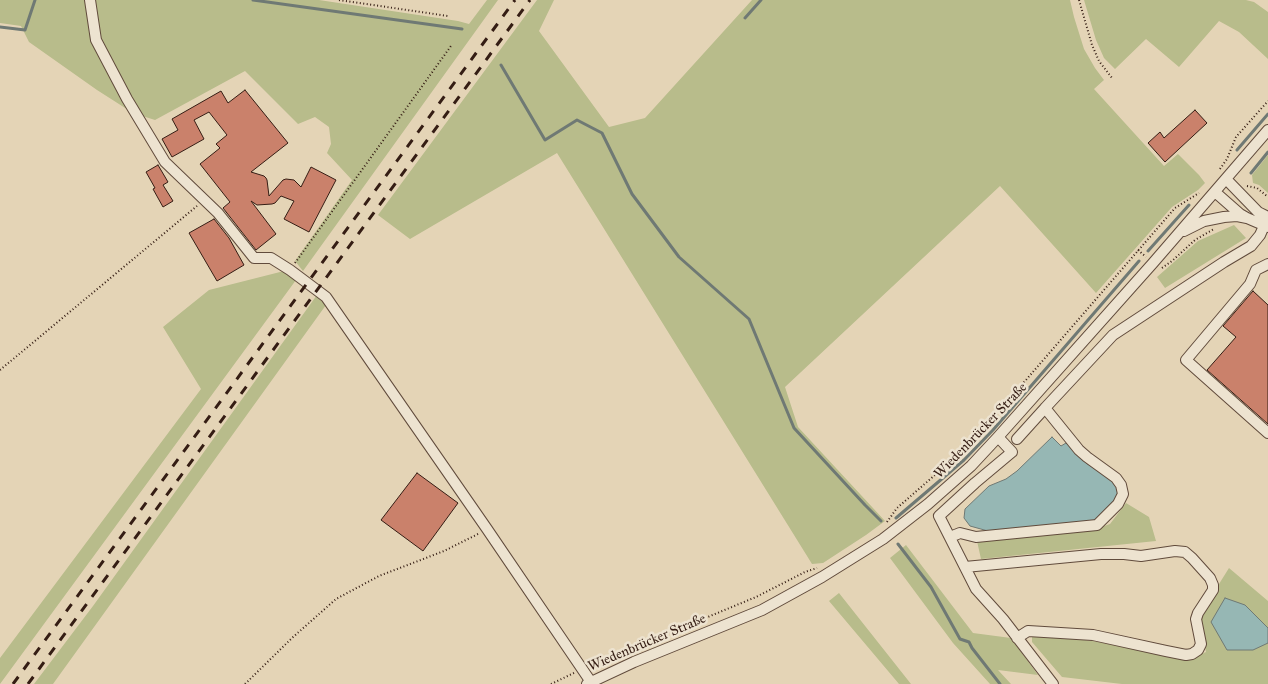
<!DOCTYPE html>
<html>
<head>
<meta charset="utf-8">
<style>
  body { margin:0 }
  canvas { display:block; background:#e4d4b6 }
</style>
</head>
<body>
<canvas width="1268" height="684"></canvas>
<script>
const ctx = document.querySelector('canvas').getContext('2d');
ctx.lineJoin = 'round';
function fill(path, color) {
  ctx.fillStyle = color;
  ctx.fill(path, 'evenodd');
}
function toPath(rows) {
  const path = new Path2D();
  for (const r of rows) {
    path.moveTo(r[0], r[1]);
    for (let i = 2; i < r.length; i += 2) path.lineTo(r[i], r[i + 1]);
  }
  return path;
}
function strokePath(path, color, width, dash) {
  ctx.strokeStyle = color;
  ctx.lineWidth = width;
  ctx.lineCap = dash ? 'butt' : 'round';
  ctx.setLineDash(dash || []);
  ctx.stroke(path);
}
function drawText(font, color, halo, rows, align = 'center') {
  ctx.font = font + ' "IM FELL Great Primer",serif';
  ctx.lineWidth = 5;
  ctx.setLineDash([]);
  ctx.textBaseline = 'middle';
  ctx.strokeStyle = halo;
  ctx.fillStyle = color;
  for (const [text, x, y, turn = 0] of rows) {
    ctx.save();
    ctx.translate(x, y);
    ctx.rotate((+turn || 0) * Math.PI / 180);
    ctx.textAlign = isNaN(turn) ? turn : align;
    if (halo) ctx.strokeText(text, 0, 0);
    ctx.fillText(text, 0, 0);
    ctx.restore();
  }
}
fill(toPath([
  [0,0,319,0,458,21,469,24,487,0,498,0,303,271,295,261,352,180,327,153,331,144,329,127,315,117,298,124,245,71,155,120,133,113,97,90,29,42,21,26,0,23],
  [537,0,554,0,539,31,609,127,645,118,752,0,1070,0,1074,17,1084,49,1095,68,1104,80,1094,89,1164,166,1178,154,1199,175,1205,183,1198,190,1172,207,1096,293,1000,186,785,387,798,427,885,521,866,535,823,563,812,564,557,153,410,239,378,215],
  [1084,0,1246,0,1254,2,1268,12,1268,59,1239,32,1219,21,1179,67,1146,39,1115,69,1104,58,1096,40],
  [1268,155,1268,193,1259,185,1253,183,1252,175],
  [1234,225,1246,238,1165,288,1157,277,1198,241],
  [284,271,296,280,0,684,0,658,201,389,163,327,209,290],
  [317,295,326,305,53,684,34,684,93,606],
  [1126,503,1149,517,1156,541,981,559,977,541,1096,529,1110,524],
  [906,545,973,633,1011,638,1038,675,998,670,1011,684,990,684,953,643,890,558],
  [1229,568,1268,601,1268,684,1122,684,1062,677,1032,642,1032,634,1093,641,1189,660,1206,652,1199,616],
  [839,593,911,684,899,684,829,601]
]), '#b8bc8b');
const water = toPath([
  [1052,437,1061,446,1066,443,1086,463,1114,481,1120,493,1115,504,1096,522,988,531,970,526,964,518,965,509,989,486,1006,479,1017,471,1052,437],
  [1225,598,1245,605,1268,628,1268,643,1253,650,1227,650,1211,622,1225,598]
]);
fill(water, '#96b7b4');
strokePath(water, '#6f7974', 1);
strokePath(toPath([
  [253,0,462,29],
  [745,18,761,0],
  [0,27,25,30,35,0],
  [501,65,545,140,577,120,602,133,632,194,679,257,749,319,794,428,865,505,881,521],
  [1237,150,1268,114],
  [1251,173,1268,152],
  [1148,251,1189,205],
  [896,518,964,460,993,430,1139,261],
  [898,544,931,587,960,639,969,642,972,648,1000,684]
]), '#6f7974', 3);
const building = toPath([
  [245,90,288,143,251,172,264,176,266,178,267,180,269,196,283,180,286,179,294,180,301,187,311,167,336,180,309,232,284,219,294,201,281,196,275,203,272,204,257,205,251,201,276,234,256,250,223,208,230,202,200,164,220,148,216,144,227,135,209,112,194,120,204,139,172,157,162,139,178,130,172,119,221,91,228,103,245,90],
  [1195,110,1207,123,1165,162,1148,143,1160,132,1164,138,1195,110],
  [158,165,168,182,163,185,173,201,163,207,153,189,155,188,146,172,158,165],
  [214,219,229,238,244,265,217,281,189,233,214,219],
  [1253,291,1268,305,1268,424,1207,370,1236,337,1223,326,1253,291],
  [417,473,458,503,423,551,381,520,417,473]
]);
fill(building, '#ca816b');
strokePath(building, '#351d14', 1);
const minor = toPath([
  [90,0,96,40,127,99,165,162,218,213,254,258,271,258,290,270,326,297,487,529,591,682],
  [1226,179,1258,212,1268,217],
  [1215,192,1240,214,1247,218,1268,227],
  [1184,231,1204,221,1224,217,1237,216,1247,218],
  [1268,264,1256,270,1250,284,1186,360,1268,433],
  [1045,408,1113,335,1224,262,1251,246,1260,235,1264,226],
  [998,437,1012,452,975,483,939,516,976,589,1003,619,1053,684],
  [950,537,960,533,976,537,1097,525,1118,504,1123,494,1121,485,1116,478,1087,457,1079,450,1045,408,1017,439],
  [965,567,1101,554,1124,554,1141,556,1175,551,1185,552,1192,558,1210,578,1213,585,1213,590,1198,613,1196,619,1201,644,1198,650,1192,654,1186,655,1166,651,1093,635,1028,631,1017,638],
  [587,684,634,662,762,610,822,577,883,539,928,504,971,466,998,437,1153,263,1268,130]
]);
strokePath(minor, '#614b3c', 12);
strokePath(toPath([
  [339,0,448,16],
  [1079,0,1092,45,1099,61,1112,78],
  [1220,169,1227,159,1236,137,1268,101],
  [1247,186,1257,188,1268,197],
  [1138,250,1146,257],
  [295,263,451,46],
  [1162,268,1172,261,1195,240,1214,229],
  [0,370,197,206],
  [887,522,897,508,958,455,980,433,1175,208,1199,193],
  [592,665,756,597,805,572,817,568],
  [245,684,292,638,336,599,379,576,444,551,480,533],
  [551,684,574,673]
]), '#351d14', 2, [1, 2.5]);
strokePath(minor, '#ede3d0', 10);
strokePath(toPath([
  [13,684,515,0],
  [28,684,530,0]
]), '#351d14', 3, [9, 9]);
drawText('14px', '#351d14', '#ede3d0', [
  ["Wiedenbrücker Straße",981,431,-46],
  ["Wiedenbrücker Straße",647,643,-23]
]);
</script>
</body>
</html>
